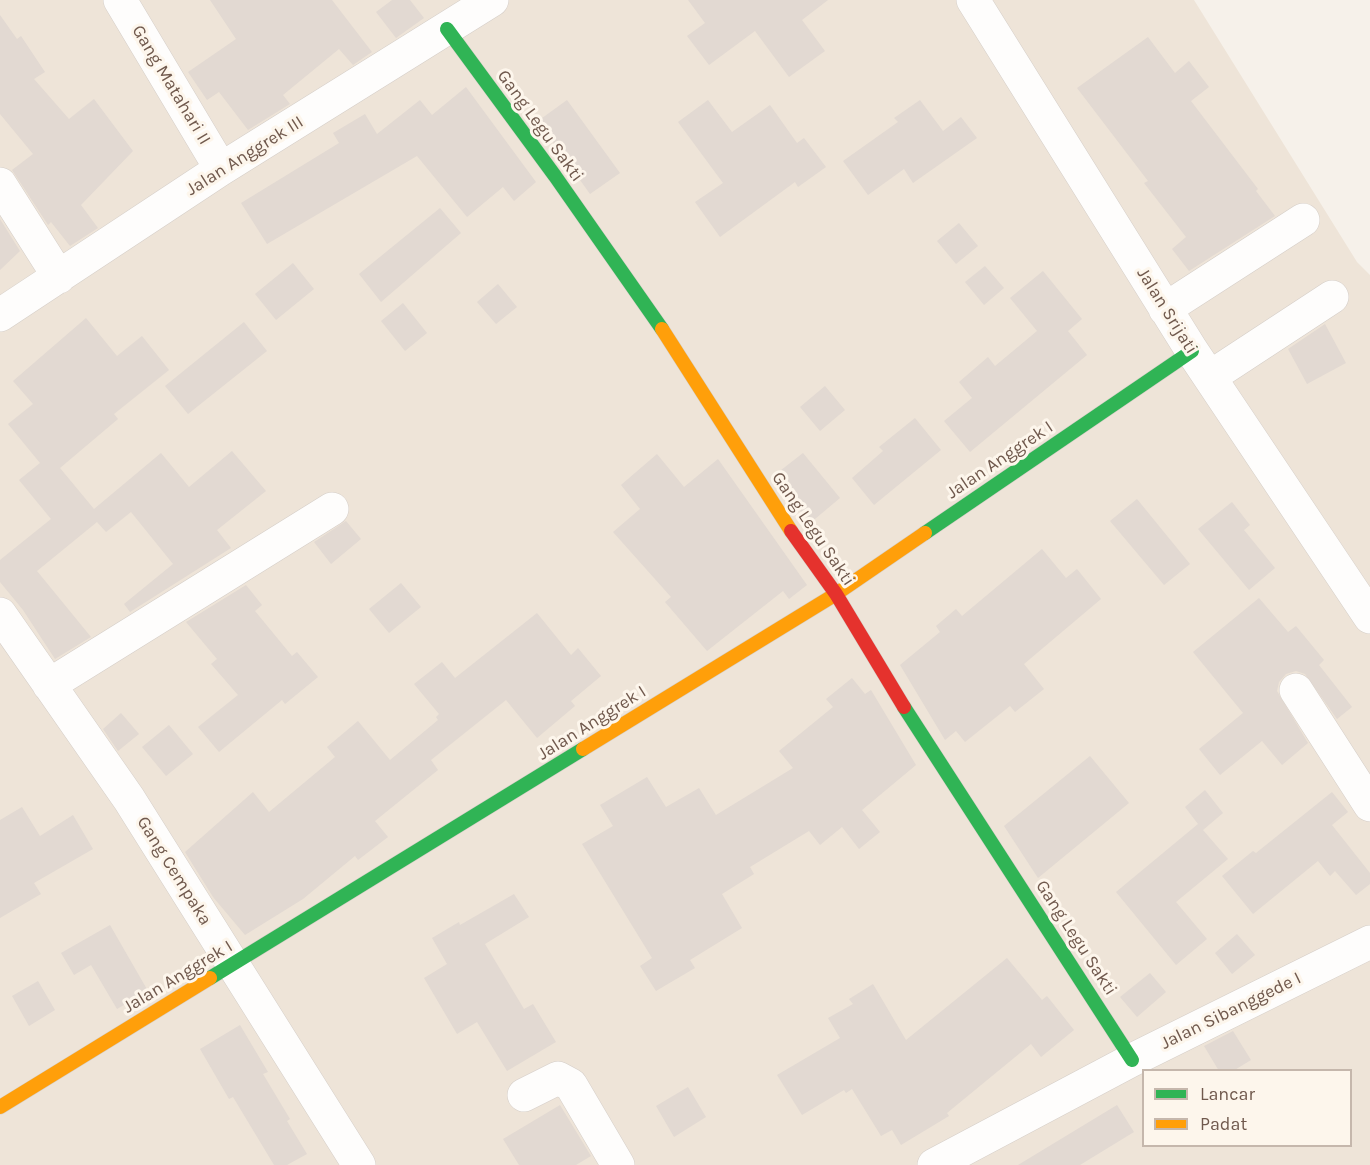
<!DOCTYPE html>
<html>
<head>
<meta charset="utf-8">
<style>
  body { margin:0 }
  #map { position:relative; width:1370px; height:1165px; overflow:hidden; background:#f6f1ea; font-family:Karla,sans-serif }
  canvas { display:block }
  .legend { position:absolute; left:1142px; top:1069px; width:210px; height:78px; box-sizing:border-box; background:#fdf6ec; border:2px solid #c5b7ac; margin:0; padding:8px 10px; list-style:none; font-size:18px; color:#70594d }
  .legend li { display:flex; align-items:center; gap:12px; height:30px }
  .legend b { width:30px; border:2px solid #c5b7ac }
</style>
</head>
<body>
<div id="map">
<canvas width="1370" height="1165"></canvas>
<ul class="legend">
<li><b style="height:8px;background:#30b455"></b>Lancar</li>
<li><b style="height:8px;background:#ff9f0a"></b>Padat</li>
</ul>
</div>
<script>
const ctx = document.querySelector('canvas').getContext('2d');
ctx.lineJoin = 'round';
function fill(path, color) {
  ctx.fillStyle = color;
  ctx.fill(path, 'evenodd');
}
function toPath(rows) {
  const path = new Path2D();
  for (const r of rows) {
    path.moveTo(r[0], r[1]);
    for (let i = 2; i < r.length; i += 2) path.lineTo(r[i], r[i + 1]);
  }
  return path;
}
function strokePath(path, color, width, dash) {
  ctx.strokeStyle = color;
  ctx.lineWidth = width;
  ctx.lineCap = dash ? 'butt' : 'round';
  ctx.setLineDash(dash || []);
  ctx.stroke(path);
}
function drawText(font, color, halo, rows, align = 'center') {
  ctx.font = font + ' Karla,sans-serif';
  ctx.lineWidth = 6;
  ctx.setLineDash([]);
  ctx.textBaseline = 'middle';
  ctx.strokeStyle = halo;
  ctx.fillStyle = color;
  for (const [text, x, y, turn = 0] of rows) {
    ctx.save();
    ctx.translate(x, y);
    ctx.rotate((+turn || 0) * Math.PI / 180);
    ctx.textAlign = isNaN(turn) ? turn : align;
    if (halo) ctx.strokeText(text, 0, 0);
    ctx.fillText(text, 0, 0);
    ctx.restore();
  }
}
fill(toPath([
  [0,0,1194,0,1357,262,1370,275,1370,1165,0,1165],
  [1144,1070,1350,1070,1350,1146,1144,1146]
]), '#eee4d8');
fill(toPath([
  [210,0,332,0,372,52,353,65,339,49,283,95,290,104,248,130,219,92,207,100,188,72,236,39],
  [392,0,410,0,424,18,396,38,376,12],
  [688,0,828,0,802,20,825,51,789,77,755,31,709,65,687,36,705,23],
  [0,15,17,39,21,36,45,72,34,79,69,119,94,99,133,151,81,205,98,228,70,246,51,222,48,225,12,170,33,154,0,114],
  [1148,37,1175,73,1189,61,1209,87,1191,101,1258,189,1256,191,1275,216,1189,271,1172,249,1186,237,1144,183,1148,181,1077,88],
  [466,87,536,182,514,201,503,187,467,217,417,156,267,244,241,203,339,143,333,133,365,114,377,134,420,100,432,115],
  [567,100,620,173,590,194,538,121],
  [708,100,732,132,770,105,797,143,804,138,826,167,798,187,795,182,720,237,695,202,723,183,678,122],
  [920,100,943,131,961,117,977,138,913,183,904,169,868,195,843,161,898,122,894,118],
  [440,208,461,233,381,302,359,274],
  [0,219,20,251,0,270],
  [959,223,978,246,956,264,937,241],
  [293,263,314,289,276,320,255,294],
  [985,266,1004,288,984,305,965,282],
  [1043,271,1082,319,1068,331,1087,355,970,452,944,421,972,398,959,382,988,357,995,366,1037,331,1010,298],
  [498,284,517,307,496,324,477,302],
  [403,303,427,333,405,351,381,321],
  [86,318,117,356,142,336,169,370,114,414,118,419,60,468,94,509,161,453,189,487,232,451,266,491,217,530,231,548,130,612,124,604,173,564,131,512,106,532,97,522,37,571,91,637,55,659,23,610,0,582,0,560,51,519,19,480,40,463,8,424,33,404,13,381],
  [244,322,267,351,188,414,165,386],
  [1325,324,1346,363,1307,384,1288,349],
  [825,386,845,410,820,431,800,407],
  [915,418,941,450,874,505,852,478,883,451,879,447],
  [803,453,840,498,809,524,776,474],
  [657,454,684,487,718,459,807,585,789,599,783,591,707,651,665,602,671,597,613,532,640,509,621,485],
  [1137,499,1190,564,1164,585,1110,521],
  [1232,502,1250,525,1244,530,1275,568,1249,590,1198,529],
  [346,521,361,539,331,564,314,542],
  [1042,549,1066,578,1077,569,1101,599,1024,664,1044,689,1015,712,1010,706,965,742,956,731,945,740,900,665,940,632,936,626,956,609,962,616],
  [401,583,421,607,389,633,369,609],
  [246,585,262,605,255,611,292,656,297,652,318,677,285,704,282,700,219,752,198,727,238,695,211,664,217,659,186,622],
  [1259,598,1288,632,1296,626,1324,660,1319,665,1352,707,1337,719,1305,674,1296,671,1286,674,1279,682,1277,691,1308,743,1282,765,1262,741,1220,775,1199,749,1243,713,1193,652],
  [537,613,571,655,578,648,601,676,571,701,575,706,537,738,506,700,431,760,438,770,375,821,388,837,358,860,355,856,303,899,245,935,213,897,185,852,253,792,269,812,335,757,327,747,358,721,390,760,438,720,436,717,439,714,414,684,442,662,455,678],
  [852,678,865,694,871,690,916,765,862,810,880,832,859,849,842,827,820,845,809,831,750,867,754,874,722,894,742,928,690,960,695,968,656,991,640,966,652,958,582,844,613,826,600,805,647,777,666,807,699,788,716,815,793,768,779,751,833,707,826,699],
  [121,713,139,734,118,751,103,729],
  [169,725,193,754,166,776,142,747],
  [1090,756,1129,803,1038,878,1004,826],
  [1205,790,1223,813,1203,830,1228,859,1176,902,1207,939,1176,965,1116,892,1198,824,1185,807],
  [1332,792,1348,812,1332,825,1370,873,1370,884,1356,895,1335,871,1330,876,1318,861,1253,914,1222,876,1253,851,1256,853],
  [22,807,40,836,73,815,93,849,34,883,41,894,0,918,0,820],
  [514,894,529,917,485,944,524,1009,533,1004,556,1042,507,1071,477,1022,457,1034,424,978,447,964,432,938,459,922,460,925],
  [110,925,148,991,117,1009,91,965,74,975,61,953],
  [1237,934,1255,955,1232,974,1215,953],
  [1007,958,1042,1000,1047,996,1074,1030,1041,1057,1031,1044,947,1113,949,1116,901,1145,892,1130,881,1136,852,1089,846,1093,844,1090,802,1115,777,1075,840,1038,828,1018,853,1004,849,999,873,984,906,1040],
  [1150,973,1166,992,1137,1017,1120,997],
  [38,981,55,1010,29,1026,12,996],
  [240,1025,268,1072,263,1074,290,1119,287,1121,307,1154,287,1165,274,1165,233,1097,229,1099,200,1049],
  [1233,1031,1251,1060,1233,1071,1219,1071,1204,1046],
  [688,1087,706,1117,674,1137,656,1106],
  [560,1105,591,1156,576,1165,519,1165,503,1139],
  [1117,1105,1134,1132,1080,1165,1018,1165]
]), '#e2d9d2');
const street = toPath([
  [120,0,221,169],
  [973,0,1192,351,1370,617],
  [0,184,59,277],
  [1165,309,1303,220],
  [0,315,221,169,492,0],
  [1210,377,1332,297],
  [0,614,129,799,359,1165],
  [49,685,332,509],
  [1296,690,1370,805],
  [524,1095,558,1078,571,1085,618,1165],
  [934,1165,1132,1060,1370,942]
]);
const fast = toPath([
  [447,29,555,176,662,329],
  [925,533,1192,351],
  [904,707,1132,1060],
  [210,978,583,749]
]);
const slow = toPath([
  [662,329,791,531],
  [583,749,836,594,925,533],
  [0,1107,210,978]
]);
const jam = toPath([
  [791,531,836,594,904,707]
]);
strokePath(street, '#d5cec8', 34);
strokePath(fast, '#d4cec7', 15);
strokePath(slow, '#d4cec7', 15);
strokePath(jam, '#d4cec7', 15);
strokePath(street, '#fefdfc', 33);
strokePath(fast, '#30b455', 14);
strokePath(slow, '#ff9f0a', 14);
strokePath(jam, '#e5322d', 14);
drawText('18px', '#70594d', '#fdf6ec', [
  ["Gang Matahari II",171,85,59],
  ["Gang Legu Sakti",540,126,54],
  ["Jalan Anggrek III",245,156,-32],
  ["Jalan Srijati",1167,311,58],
  ["Jalan Anggrek I",1000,460,-34],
  ["Gang Legu Sakti",813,529,56],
  ["Jalan Anggrek I",592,723,-32],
  ["Gang Cempaka",174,871,58],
  ["Gang Legu Sakti",1076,938,57],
  ["Jalan Anggrek I",178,977,-31],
  ["Jalan Sibanggede I",1231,1011,-26]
]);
</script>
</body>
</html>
